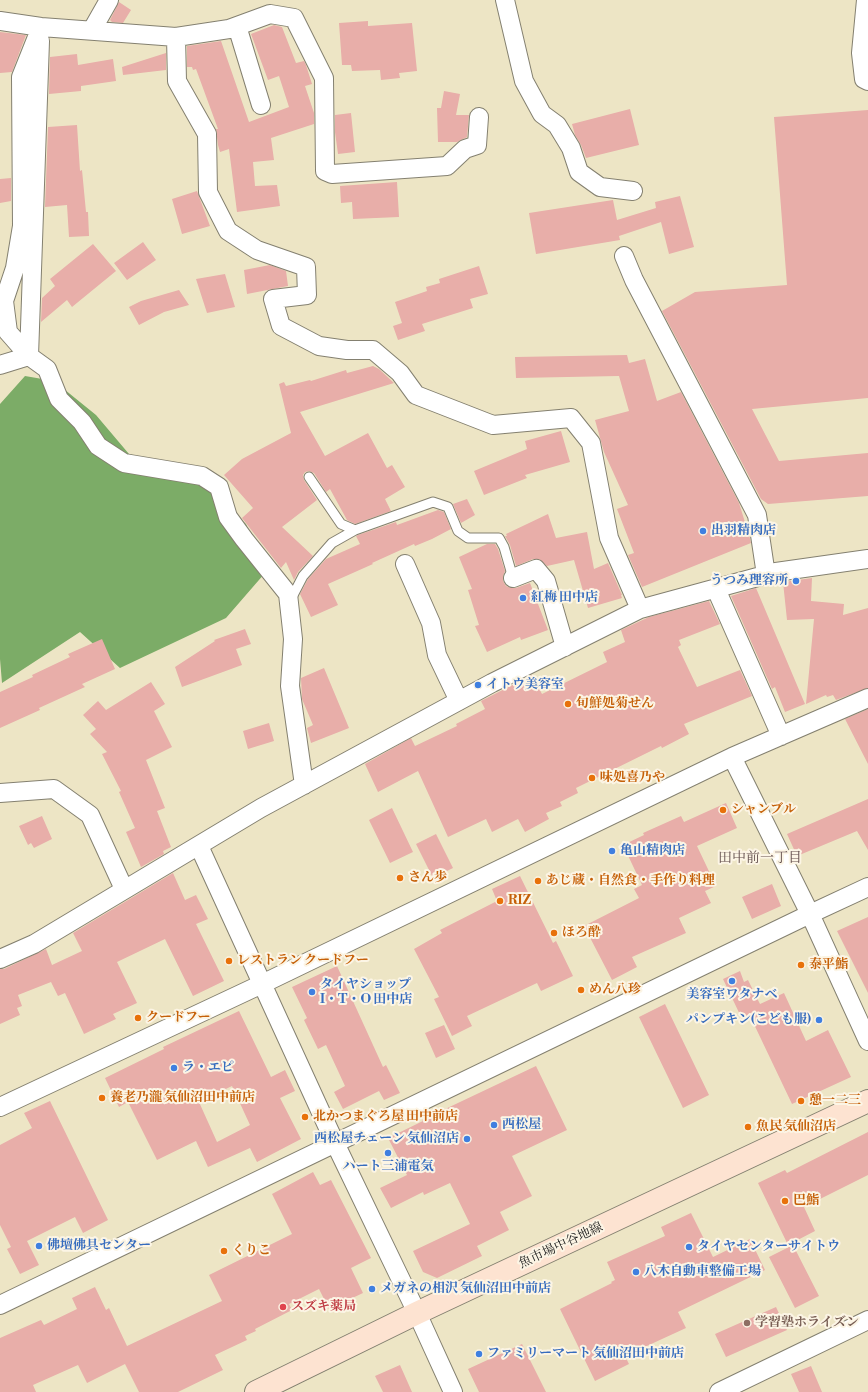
<!DOCTYPE html>
<html>
<head>
<meta charset="utf-8">
<style>
  body { margin:0 }
  canvas { display:block; background:#ede5c5 }
</style>
</head>
<body>
<canvas width="868" height="1392"></canvas>
<script>
const ctx = document.querySelector('canvas').getContext('2d');
ctx.lineJoin = 'round';
function fill(path, color) {
  ctx.fillStyle = color;
  ctx.fill(path, 'evenodd');
}
function toPath(rows) {
  const path = new Path2D();
  for (const r of rows) {
    path.moveTo(r[0], r[1]);
    for (let i = 2; i < r.length; i += 2) path.lineTo(r[i], r[i + 1]);
  }
  return path;
}
function strokePath(path, color, width, dash) {
  ctx.strokeStyle = color;
  ctx.lineWidth = width;
  ctx.lineCap = dash ? 'butt' : 'round';
  ctx.setLineDash(dash || []);
  ctx.stroke(path);
}
function drawText(font, color, halo, rows, align = 'center') {
  ctx.font = font + ' "Libre Bodoni","Noto Serif JP",serif';
  ctx.lineWidth = 4;
  ctx.setLineDash([]);
  ctx.textBaseline = 'middle';
  ctx.strokeStyle = halo;
  ctx.fillStyle = color;
  for (const [text, x, y, turn = 0] of rows) {
    ctx.save();
    ctx.translate(x, y);
    ctx.rotate((+turn || 0) * Math.PI / 180);
    ctx.textAlign = isNaN(turn) ? turn : align;
    if (halo) ctx.strokeText(text, 0, 0);
    ctx.fillText(text, 0, 0);
    ctx.restore();
  }
}
fill(toPath([
  [25,376,54,381,96,415,129,454,182,469,209,490,246,524,265,573,226,618,120,668,80,632,2,683,0,659,0,404]
]), '#7cac67');
fill(toPath([
  [119,2,131,10,123,23,112,22,110,20],
  [368,21,368,26,412,23,417,71,399,73,400,78,381,80,380,70,352,71,351,65,342,65,339,23],
  [274,25,282,27,296,63,304,61,306,65,312,84,305,86,314,113,314,124,271,138,274,160,253,162,255,186,277,185,280,206,237,212,229,149,220,152,218,145,216,129,218,129,196,69,193,70,192,67,187,67,187,46,221,41,249,122,289,107,279,76,268,80,251,34],
  [0,32,26,35,12,72,0,73],
  [166,53,166,70,123,75,122,67],
  [77,54,78,65,113,59,116,81,81,86,81,91,49,94,50,57],
  [444,91,460,94,456,115,469,115,467,137,457,142,438,142,437,108,441,108],
  [630,109,639,145,586,158,581,145,575,135,572,124],
  [868,110,868,398,752,409,779,461,868,453,868,496,768,504,761,499,662,311,695,292,787,285,774,117],
  [351,113,355,152,338,154,335,132,335,115],
  [77,125,80,171,82,170,86,212,88,212,89,236,69,237,67,205,45,207,48,127],
  [11,178,11,201,0,203,0,179],
  [397,182,399,217,353,219,352,202,341,203,340,186],
  [197,191,210,226,182,234,172,199],
  [680,196,694,247,669,254,661,222,619,236,620,240,536,254,529,213,613,200,617,220,656,208,655,202],
  [143,242,156,260,127,280,114,263],
  [93,244,116,271,72,307,67,300,41,322,42,298,55,286,50,279],
  [270,265,286,271,288,286,247,294,244,270],
  [479,266,488,294,470,299,473,308,422,324,425,331,398,340,393,326,402,323,395,302,427,291,426,287,440,283,439,279],
  [225,274,235,307,207,313,196,279],
  [179,290,189,305,164,312,139,325,129,307,141,301],
  [627,355,629,363,645,359,657,401,681,392,739,503,749,535,751,543,642,587,628,555,634,553,617,509,628,505,604,452,595,420,629,411,619,376,516,378,515,357],
  [373,366,379,369,394,383,300,412,325,456,368,433,387,468,392,465,405,487,385,499,391,511,355,524,347,520,330,489,326,492,314,473,309,471,305,472,303,475,304,480,317,500,282,527,313,556,298,572,294,580,286,562,281,568,242,518,253,508,224,475,242,459,291,433,279,384,284,382,286,386,310,380,311,381,346,370,347,373],
  [561,431,570,462,525,475,527,478,484,495,474,471,527,449,525,441],
  [467,499,475,515,461,523,453,504],
  [438,510,444,512,451,529,432,539,415,546,414,544,372,563,373,564,328,584,338,605,311,617,300,594,308,579,326,559,360,544,356,536,358,535,396,522,397,525],
  [548,514,556,538,587,532,594,569,608,563,622,595,621,595,622,598,588,608,574,560,547,566,539,559,533,559,516,566,510,545,505,536,507,536,506,534],
  [487,544,495,544,498,549,505,571,503,576,503,581,506,586,511,588,516,588,530,583,548,630,521,640,520,637,487,652,475,626,479,625,468,590,472,589,459,557],
  [812,578,811,601,844,604,843,615,868,608,868,688,836,700,833,695,827,697,826,695,806,704,814,619,787,620,783,582],
  [756,588,805,704,785,712,775,687,772,689,731,596],
  [709,601,720,624,679,640,681,645,678,647,697,687,740,670,752,696,684,724,689,734,662,748,661,746,576,788,578,793,560,802,562,806,546,813,549,819,525,832,518,819,492,832,486,819,448,837,418,771,378,792,365,764,411,738,415,746,457,726,456,724,485,709,481,701,532,675,542,694,607,662,603,652,625,642,621,630,649,617],
  [245,629,251,644,236,649,242,665,182,687,175,667,215,641,214,640],
  [102,639,115,669,82,684,85,687,39,708,40,710,0,728,0,692,33,677,32,675,70,657,68,654],
  [324,668,349,728,311,743,307,728,313,725,302,699,301,678],
  [151,682,165,704,154,711,172,747,146,760,165,808,157,811,171,847,163,851,164,854,141,867,126,832,135,828,119,792,121,791,102,754,107,752,90,734,96,729,83,715,98,701,106,710],
  [868,709,868,764,845,719],
  [269,723,274,741,248,749,243,731],
  [868,799,868,850,857,831,797,856,787,834],
  [726,803,737,828,697,846,716,886,705,891,711,903,679,918,686,933,632,957,637,967,612,980,584,926,639,898,634,889,642,885,623,845,644,835,643,833,681,816,684,822],
  [392,808,413,852,390,863,369,820],
  [42,816,52,839,34,848,31,843,28,845,19,826],
  [436,834,453,868,433,878,416,844],
  [173,873,185,900,196,895,208,919,196,924,224,981,193,996,165,939,117,962,137,1003,113,1014,116,1019,84,1034,65,993,58,996,51,982,18,995,22,1006,17,1008,20,1015,0,1024,0,969,4,969,46,949,52,965,82,951,73,933],
  [520,876,553,943,556,941,573,976,541,991,537,983,467,1016,472,1026,452,1036,434,999,439,997,414,949,442,933,440,930,497,901,492,889],
  [772,884,781,906,752,919,742,897],
  [868,917,868,993,837,931],
  [337,966,383,1067,386,1065,400,1093,384,1100,379,1091,343,1109,334,1092,345,1086,326,1045,318,1049,304,1020,307,1018,292,987],
  [740,971,744,982,748,980,760,1004,784,993,806,1041,828,1030,851,1077,792,1104,751,1018,743,1021,723,979],
  [665,1004,709,1095,683,1108,639,1017],
  [239,1011,271,1077,285,1070,295,1091,280,1098,301,1139,257,1162,250,1148,208,1167,196,1141,157,1160,128,1102,119,1107,105,1078,164,1049,163,1047],
  [232,1086,250,1125,217,1142,199,1102],
  [444,1025,455,1049,436,1058,425,1033],
  [536,1066,567,1130,512,1156,532,1196,500,1212,509,1230,477,1246,482,1256,437,1278,423,1272,413,1251,470,1224,450,1183,424,1195,423,1192,391,1208,380,1188,407,1175,388,1138,423,1121,422,1120],
  [50,1101,108,1220,83,1233,75,1217,27,1241,39,1265,20,1274,7,1249,11,1247,0,1225,0,1145,32,1128,24,1113],
  [868,1132,868,1175,804,1207,815,1231,788,1245,758,1183,785,1170,787,1173],
  [313,1172,320,1185,331,1180,371,1258,351,1268,363,1293,329,1309,319,1289,289,1304,292,1310,255,1329,256,1331,245,1336,247,1340,215,1355,223,1370,178,1392,139,1392,125,1364,87,1383,78,1365,33,1385,36,1392,0,1392,0,1338,41,1320,44,1325,77,1309,72,1298,95,1287,106,1310,109,1308,127,1346,222,1301,209,1275,292,1234,272,1194],
  [691,1213,713,1257,750,1239,765,1270,678,1312,686,1328,625,1356,629,1364,595,1381,560,1309,612,1283,611,1282,615,1280,607,1262,665,1236,661,1227],
  [793,1245,819,1296,795,1308,769,1257],
  [776,1307,787,1330,726,1357,715,1334],
  [522,1344,546,1392,479,1392,468,1369],
  [400,1365,412,1392,383,1392,375,1376],
  [811,1366,822,1392,799,1392,791,1374]
]), '#e8aea9');
const lane = toPath([
  [309,477,341,524,355,530],
  [290,601,303,576,332,543,355,530,433,502,448,507,458,531,468,538,499,538,504,547,513,578]
]);
const street = toPath([
  [505,0,524,81,542,114,557,125,571,148,579,172,600,187,633,191],
  [866,0,861,53,864,79,868,81],
  [0,21,41,27,176,37,229,29,270,14,294,18,324,78,325,171,332,174,447,166,465,149,477,145,479,117],
  [237,26,261,105],
  [41,27,21,77,22,226,15,268,4,301,8,332,29,356,47,369,59,399,82,422,98,446,124,463,202,476,219,487,228,517,244,539,288,594,293,639,290,686,304,785],
  [92,30,109,0],
  [176,37,177,81,207,134,208,192,228,231,257,250,306,267,307,295,273,299,281,326,319,346,347,350,373,350,400,373,416,395,493,425,571,418,591,443,609,538,640,609],
  [624,256,634,280,757,515,766,575],
  [0,365,29,356,40,41],
  [405,564,431,623,437,655,459,701],
  [513,578,536,569,546,581,565,647],
  [716,589,781,736],
  [732,757,810,914,868,1041],
  [0,793,54,789,90,815,124,889],
  [199,846,335,1143,417,1313,453,1392],
  [0,959,34,944,261,808,492,683,640,609,776,572,868,559],
  [0,1107,262,984,732,757,868,698],
  [0,1305,810,914,868,887],
  [719,1392,868,1320]
]);
const secondary = toPath([
  [256,1392,417,1313,868,1101]
]);
strokePath(lane, '#848070', 11);
strokePath(street, '#848070', 20);
strokePath(secondary, '#848070', 24);
strokePath(lane, '#fff', 9);
strokePath(street, '#fff', 18);
strokePath(secondary, '#fde3d1', 22);
for (const [x, y, r, color] of [
  [703,531,4,"#3f7fe0"],
  [796,581,4,"#3f7fe0"],
  [523,598,4,"#3f7fe0"],
  [478,685,4,"#3f7fe0"],
  [568,704,4,"#e8710a"],
  [592,778,4,"#e8710a"],
  [723,810,4,"#e8710a"],
  [612,851,4,"#3f7fe0"],
  [400,878,4,"#e8710a"],
  [538,881,4,"#e8710a"],
  [500,901,4,"#e8710a"],
  [554,933,4,"#e8710a"],
  [229,961,4,"#e8710a"],
  [801,965,4,"#e8710a"],
  [732,981,4,"#3f7fe0"],
  [581,990,4,"#e8710a"],
  [312,992,4,"#3f7fe0"],
  [138,1018,4,"#e8710a"],
  [819,1020,4,"#3f7fe0"],
  [174,1068,4,"#3f7fe0"],
  [102,1098,4,"#e8710a"],
  [801,1101,4,"#e8710a"],
  [305,1117,4,"#e8710a"],
  [494,1125,4,"#3f7fe0"],
  [748,1127,4,"#e8710a"],
  [467,1139,4,"#3f7fe0"],
  [388,1153,4,"#3f7fe0"],
  [785,1201,4,"#e8710a"],
  [39,1246,4,"#3f7fe0"],
  [689,1247,4,"#3f7fe0"],
  [224,1251,4,"#e8710a"],
  [636,1272,4,"#3f7fe0"],
  [372,1289,4,"#3f7fe0"],
  [283,1307,4,"#e0444e"],
  [747,1323,4,"#8d6e63"],
  [479,1354,4,"#3f7fe0"]
]) {
  const dot = new Path2D();
  dot.arc(x, y, r, 0, 2 * Math.PI);
  ctx.fillStyle = color;
  ctx.fill(dot);
  strokePath(dot, '#fcf5e5', 1.5);
}
drawText('bold 13px', '#366cbe', '#fcf5e5', [
  ["出羽精肉店",711,531],
  ["うつみ理容所",788,581,"right"],
  ["紅梅 田中店",531,598],
  ["イトウ美容室",486,685],
  ["亀山精肉店",620,851],
  ["タイヤショップ",320,985],
  ["I・T・O 田中店",320,1000],
  ["美容室ワタナベ",732,995,"center"],
  ["パンプキン(こども服)",811,1020,"right"],
  ["ラ・エピ",182,1068],
  ["西松屋",502,1125],
  ["西松屋チェーン 気仙沼店",459,1139,"right"],
  ["ハート三浦電気",388,1167,"center"],
  ["佛壇佛具センター",47,1246],
  ["タイヤセンターサイトウ",697,1247],
  ["八木自動車整備工場",644,1272],
  ["メガネの相沢 気仙沼田中前店",380,1289],
  ["ファミリーマート 気仙沼田中前店",487,1354]
], 'left');
drawText('bold 13px', '#c56008', '#fcf5e5', [
  ["旬鮮処菊せん",576,704],
  ["味処喜乃や",600,778],
  ["シャンブル",731,810],
  ["さん歩",408,878],
  ["あじ蔵・自然食・手作り料理",546,881],
  ["RIZ",508,901],
  ["ほろ酔",562,933],
  ["レストラン クードフー",237,961],
  ["泰平鮨",809,965],
  ["めん八珍",589,990],
  ["クードフー",146,1018],
  ["養老乃瀧 気仙沼田中前店",110,1098],
  ["憩一二三",809,1101],
  ["北かつまぐろ屋 田中前店",313,1117],
  ["魚民 気仙沼店",756,1127],
  ["巴鮨",793,1201],
  ["くりこ",232,1251]
], 'left');
drawText('13px', '#1c1c1c', '#fcf5e5', [
  ["魚市場中谷地線",561,1246,-25]
]);
drawText('bold 13px', '#be3a42', '#fcf5e5', [
  ["スズキ薬局",291,1307]
], 'left');
drawText('bold 13px', '#785e54', '#fcf5e5', [
  ["学習塾ホライズン",755,1323]
], 'left');
drawText('14px', '#634f4d', '#fcf5e5', [
  ["田中前一丁目",760,859]
]);
</script>
</body>
</html>
